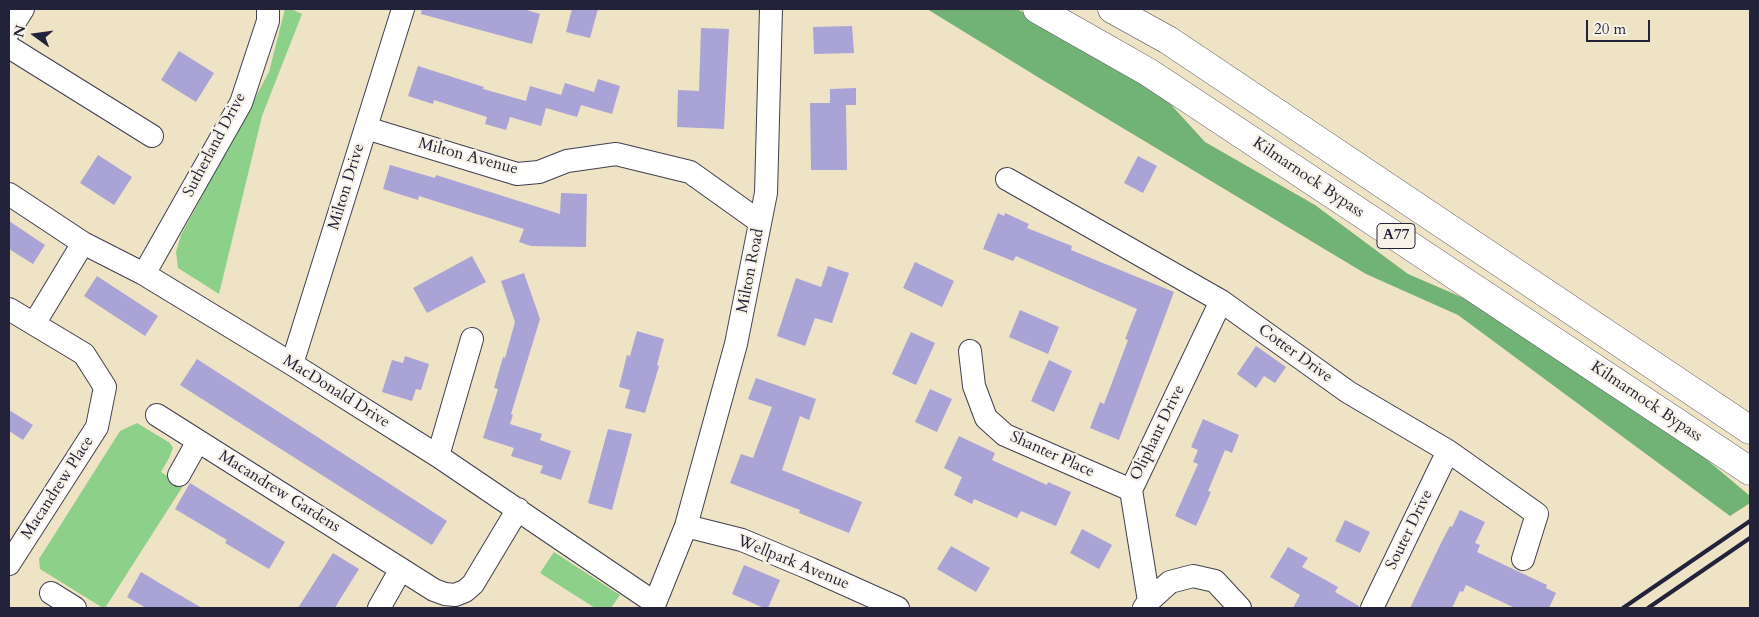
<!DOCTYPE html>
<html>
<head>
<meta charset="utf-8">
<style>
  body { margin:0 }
  #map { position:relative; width:1759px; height:617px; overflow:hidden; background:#eee3c5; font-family:Cardo,serif }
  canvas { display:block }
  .frame { position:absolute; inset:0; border:10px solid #22223b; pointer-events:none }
  .north { position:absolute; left:10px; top:10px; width:50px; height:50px; -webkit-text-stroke:4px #f7f3e8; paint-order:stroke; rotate:284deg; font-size:14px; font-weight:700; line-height:20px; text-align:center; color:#22223b }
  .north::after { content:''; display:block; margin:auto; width:18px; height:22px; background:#22223b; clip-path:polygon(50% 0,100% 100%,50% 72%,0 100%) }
  .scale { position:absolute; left:1586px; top:20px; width:64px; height:22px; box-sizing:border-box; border:2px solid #22223b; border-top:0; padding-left:6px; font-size:15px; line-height:18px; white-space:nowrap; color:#22223b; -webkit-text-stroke:4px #f7f3e8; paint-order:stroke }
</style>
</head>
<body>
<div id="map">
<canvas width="1759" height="617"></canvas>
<div class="frame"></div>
<div class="north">N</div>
<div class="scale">20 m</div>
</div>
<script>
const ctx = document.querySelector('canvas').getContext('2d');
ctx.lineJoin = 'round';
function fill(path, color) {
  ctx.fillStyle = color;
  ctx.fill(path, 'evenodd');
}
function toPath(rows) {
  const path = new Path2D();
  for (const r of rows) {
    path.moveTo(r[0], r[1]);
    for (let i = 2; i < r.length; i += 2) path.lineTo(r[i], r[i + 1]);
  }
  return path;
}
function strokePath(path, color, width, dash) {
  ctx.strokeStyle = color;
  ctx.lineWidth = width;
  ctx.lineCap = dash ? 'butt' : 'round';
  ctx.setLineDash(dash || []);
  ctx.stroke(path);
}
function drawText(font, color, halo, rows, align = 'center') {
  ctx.font = font + ' Cardo,serif';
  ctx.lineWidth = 4.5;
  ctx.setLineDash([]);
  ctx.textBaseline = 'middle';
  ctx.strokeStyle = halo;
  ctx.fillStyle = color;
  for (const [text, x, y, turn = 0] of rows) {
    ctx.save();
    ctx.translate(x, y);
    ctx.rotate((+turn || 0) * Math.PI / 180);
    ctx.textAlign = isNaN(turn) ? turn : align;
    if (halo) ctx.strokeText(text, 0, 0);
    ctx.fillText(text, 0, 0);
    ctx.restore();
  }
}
fill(toPath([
  [285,9,291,9,302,14,262,116,219,294,178,268,176,252,181,235,269,72],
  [137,423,170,443,173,448,169,458,161,472,183,486,105,608,103,608,40,569,39,559,120,431],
  [554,552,620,595,611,608,595,608,540,573]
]), '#8cd089');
fill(toPath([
  [927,9,1017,9,1154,86,1205,142,1315,205,1408,274,1482,306,1668,427,1750,496,1750,503,1730,516,1458,315,1366,274,1041,79]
]), '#71b275');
fill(toPath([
  [422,9,523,9,540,14,532,44,421,14],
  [572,9,598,9,590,38,566,32],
  [852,26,854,53,814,54,813,27],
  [701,28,729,29,724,129,677,127,678,90,699,91],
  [179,51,214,73,196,102,161,80],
  [418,66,484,87,483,89,526,101,530,86,561,95,565,83,594,92,598,79,620,86,612,114,581,105,577,117,546,108,541,126,510,117,506,130,485,124,487,117,434,100,433,104,408,96],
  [856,88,856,105,846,105,847,170,811,170,810,103,830,103,830,89],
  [98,155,132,177,114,205,80,183],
  [1138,156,1157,166,1143,193,1124,183],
  [390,165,435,178,436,175,560,214,561,193,587,194,586,247,531,246,519,242,524,229,419,196,418,200,383,189],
  [998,213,1004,216,1005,213,1029,224,1027,228,1072,246,1071,250,1174,292,1119,440,1090,428,1100,402,1104,404,1128,340,1125,339,1137,309,1016,256,1013,261,983,249],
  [9,221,45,245,33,264,9,249],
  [472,256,486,282,427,313,413,288],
  [915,262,954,281,942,307,903,288],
  [828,266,849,273,832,323,815,318,805,346,777,336,796,278,821,287],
  [524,273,540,319,511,414,513,415,510,424,542,434,540,440,571,451,561,480,540,473,543,466,511,456,514,448,483,438,498,389,494,388,503,357,505,358,515,322,501,281],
  [97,276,158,316,145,336,84,296],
  [1020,310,1059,327,1048,354,1009,337],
  [637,331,664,339,657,365,659,366,645,413,625,408,630,390,619,387,627,355,630,356],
  [911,332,935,343,916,385,892,374],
  [1256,346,1286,367,1275,383,1264,376,1256,388,1237,374],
  [405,356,429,364,421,390,416,389,412,401,382,392,392,360,403,363],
  [197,359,447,521,432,545,180,385],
  [1049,360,1072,371,1054,412,1031,401],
  [756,378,816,399,809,420,800,416,782,470,862,502,849,533,799,513,800,510,730,483,741,454,753,458,772,407,748,399],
  [930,389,952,399,937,432,915,422],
  [9,410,33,425,23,440,9,431],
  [1203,419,1239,435,1232,453,1225,450,1208,491,1211,492,1196,526,1175,516,1198,464,1193,462,1198,450,1191,447],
  [608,429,632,434,612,510,588,503],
  [959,436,995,453,992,460,1047,485,1048,482,1071,492,1056,526,1021,511,1017,518,974,499,972,504,954,495,962,477,944,468],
  [190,483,285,542,269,569,225,543,227,540,175,509],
  [1460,510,1485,522,1475,543,1480,545,1477,552,1547,585,1546,588,1556,593,1549,608,1515,608,1466,585,1463,592,1460,591,1452,608,1410,608,1441,543,1450,526,1452,527],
  [1345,520,1370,532,1360,553,1335,541],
  [1082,529,1112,545,1099,569,1070,553],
  [951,546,990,568,976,592,937,569],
  [1288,547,1308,558,1302,567,1338,587,1335,592,1359,606,1359,608,1293,608,1300,595,1270,577],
  [333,553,359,569,339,601,335,608,298,608],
  [744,565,780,580,768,608,764,608,732,594],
  [141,572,171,590,202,608,146,608,127,597]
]), '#aaa3d5');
const minor = toPath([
  [9,31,23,9],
  [9,47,152,136],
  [366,128,517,174,539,172,567,161,616,154,690,172,760,222],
  [1007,179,1221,301,1348,392,1448,451,1537,514,1523,559],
  [9,194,83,243,144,274,292,364,438,456,655,603],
  [144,274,241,103,268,21,268,9],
  [9,309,84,354,105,387,97,427,9,564],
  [34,324,83,243],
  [970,351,974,386,986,418,1005,435,1131,490],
  [292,364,403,9],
  [157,415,434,590,445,594,455,595,465,591,473,584,518,509],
  [438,456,472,339],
  [179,475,198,441],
  [686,526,742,540,811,569,898,608],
  [51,593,75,608],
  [1149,601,1131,490,1221,301],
  [379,608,401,569],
  [653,608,686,526,736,344,766,193,771,9],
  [1144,608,1149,601,1170,582,1193,576,1215,581,1240,608],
  [1372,608,1448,451]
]);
const trunk = toPath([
  [1037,9,1148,72,1750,471],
  [1112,9,1168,40,1750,430]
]);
strokePath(minor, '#413f50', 24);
strokePath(trunk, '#413f50', 29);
strokePath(minor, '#fff', 22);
strokePath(trunk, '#fff', 28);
strokePath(toPath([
  [1623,608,1750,521],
  [1648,608,1750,538]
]), '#22223b', 4);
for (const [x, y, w] of [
  [1396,236,38]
]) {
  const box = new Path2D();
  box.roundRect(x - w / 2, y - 12.5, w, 25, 4);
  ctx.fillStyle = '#f7f3e8';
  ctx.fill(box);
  strokePath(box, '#22223b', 1);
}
drawText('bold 15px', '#22223b', null, [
  ["A77",1396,236]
]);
drawText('16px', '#22223b', '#f7f3e8', [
  ["Sutherland Drive",215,145,-62],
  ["Milton Avenue",468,157,15],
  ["Kilmarnock Bypass",1308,178,34],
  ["Milton Drive",347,187,-73],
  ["Milton Road",751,271,-79],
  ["Cotter Drive",1295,354,36],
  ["MacDonald Drive",336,392,32],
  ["Kilmarnock Bypass",1646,402,34],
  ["Oliphant Drive",1158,433,-64],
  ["Shanter Place",1052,455,24],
  ["Macandrew Place",58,488,-57],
  ["Macandrew Gardens",279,492,32],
  ["Souter Drive",1410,530,-64],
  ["Wellpark Avenue",793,563,22]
]);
</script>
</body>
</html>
